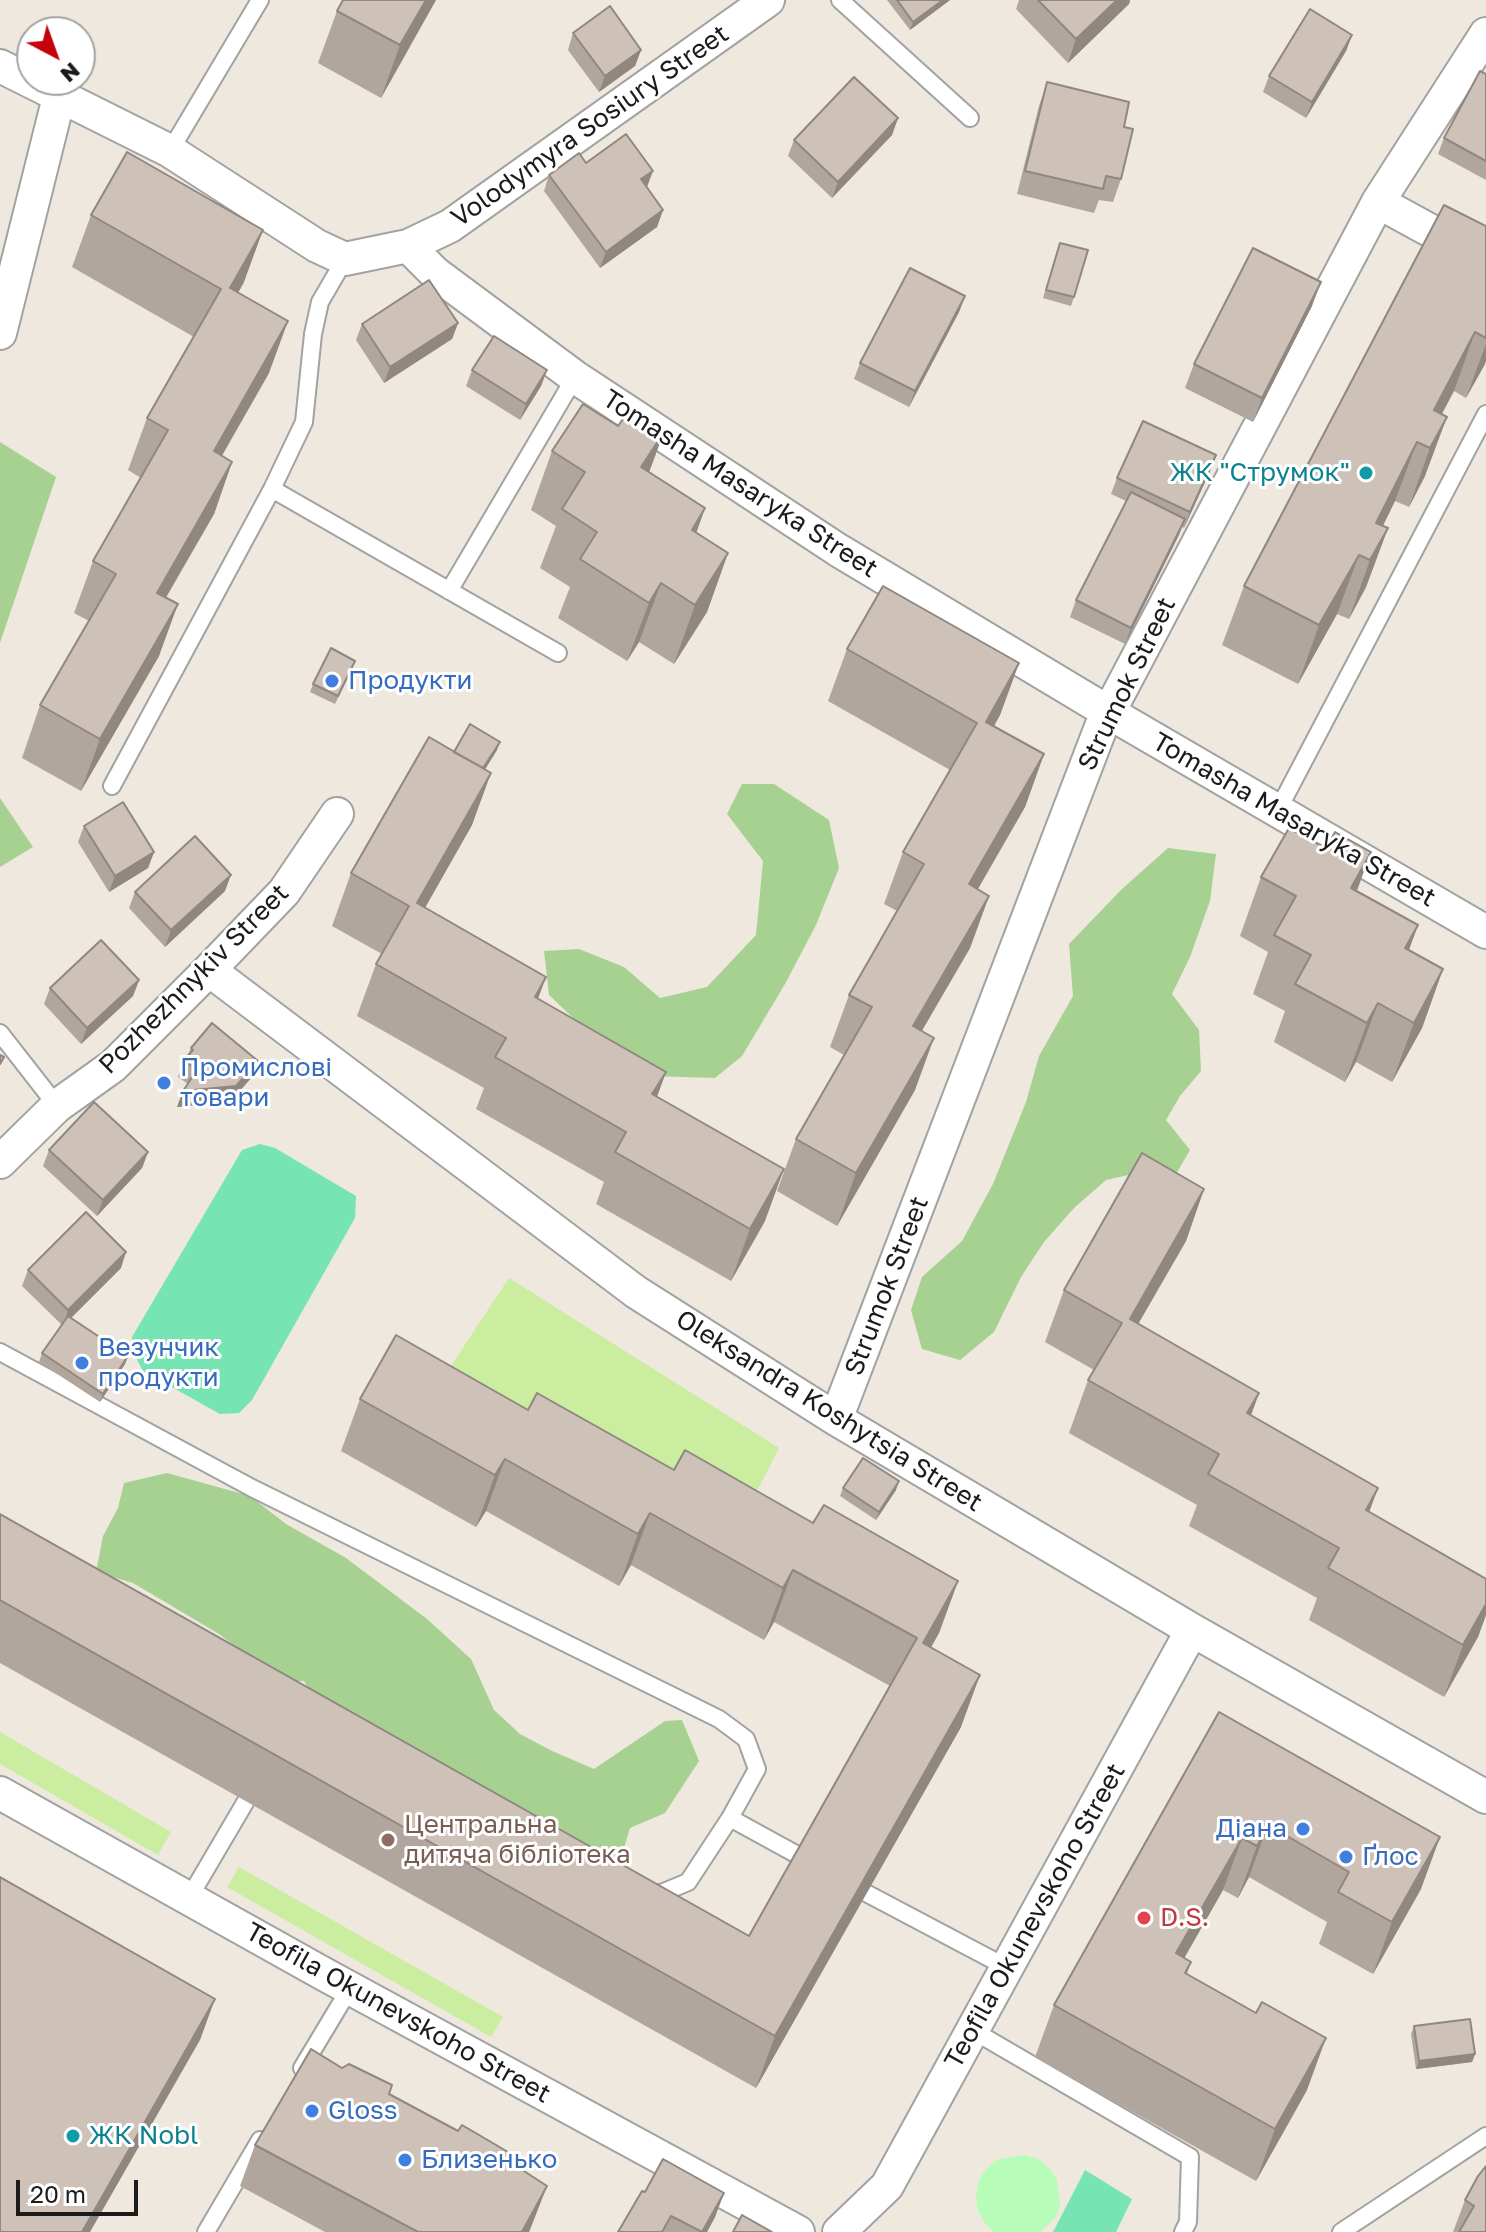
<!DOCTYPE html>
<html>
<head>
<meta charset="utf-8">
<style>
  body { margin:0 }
  #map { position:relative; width:1486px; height:2232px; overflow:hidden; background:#eee8df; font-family:"Golos Text",sans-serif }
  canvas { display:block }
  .north { position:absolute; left:16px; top:16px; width:80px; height:80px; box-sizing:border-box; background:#fff; border:2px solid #a4a4a4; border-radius:50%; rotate:139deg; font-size:22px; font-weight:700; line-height:32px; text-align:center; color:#1b1b1b }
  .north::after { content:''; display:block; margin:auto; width:28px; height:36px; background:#c6000b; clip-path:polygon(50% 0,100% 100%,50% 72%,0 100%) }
  .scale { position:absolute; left:16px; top:2180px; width:122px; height:36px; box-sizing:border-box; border:4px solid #1b1b1b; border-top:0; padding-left:10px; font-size:24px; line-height:28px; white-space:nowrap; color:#1b1b1b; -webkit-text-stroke:6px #fff; paint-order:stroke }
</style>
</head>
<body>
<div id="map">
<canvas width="1486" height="2232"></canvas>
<div class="north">N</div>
<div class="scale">20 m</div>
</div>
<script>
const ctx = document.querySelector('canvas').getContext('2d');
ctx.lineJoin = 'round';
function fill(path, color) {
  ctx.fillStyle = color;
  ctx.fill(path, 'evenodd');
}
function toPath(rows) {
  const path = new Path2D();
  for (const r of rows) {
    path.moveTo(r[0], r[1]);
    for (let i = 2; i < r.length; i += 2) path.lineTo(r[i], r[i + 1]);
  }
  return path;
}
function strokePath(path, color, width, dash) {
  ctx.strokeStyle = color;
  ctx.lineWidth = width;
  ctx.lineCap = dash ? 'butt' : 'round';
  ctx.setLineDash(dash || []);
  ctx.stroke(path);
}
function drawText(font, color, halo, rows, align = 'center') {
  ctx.font = font + ' "Golos Text",sans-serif';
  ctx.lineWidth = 6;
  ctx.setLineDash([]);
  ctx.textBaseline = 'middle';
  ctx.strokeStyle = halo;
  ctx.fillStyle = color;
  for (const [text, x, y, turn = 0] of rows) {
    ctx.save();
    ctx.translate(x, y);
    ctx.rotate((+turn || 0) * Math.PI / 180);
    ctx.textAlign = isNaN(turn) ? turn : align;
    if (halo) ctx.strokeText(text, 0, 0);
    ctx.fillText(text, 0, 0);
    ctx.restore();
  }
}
fill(toPath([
  [509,1278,779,1448,748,1509,437,1387],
  [0,1732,171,1832,158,1855,0,1764],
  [239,1867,503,2017,491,2037,227,1887]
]), '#caeda0');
fill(toPath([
  [0,442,56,477,0,643],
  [742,784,774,784,829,820,839,868,816,925,785,984,742,1056,715,1078,651,1076,589,1033,549,995,544,951,579,949,624,967,660,998,707,987,756,935,763,861,727,814],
  [0,798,33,847,0,867],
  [1168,848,1216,854,1210,901,1190,957,1172,994,1199,1030,1201,1071,1180,1096,1166,1120,1190,1150,1176,1174,1146,1171,1106,1180,1074,1208,1044,1242,1021,1277,994,1332,960,1360,922,1349,911,1310,922,1277,962,1241,993,1184,1026,1102,1039,1056,1073,996,1069,944,1122,889],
  [167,1473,250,1496,286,1524,346,1558,427,1619,471,1659,494,1710,520,1734,552,1751,594,1769,665,1721,682,1720,699,1761,665,1813,630,1828,620,1861,598,1903,338,1739,304,1681,246,1683,245,1654,219,1634,133,1583,96,1572,103,1536,118,1508,124,1483]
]), '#a7d190');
fill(toPath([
  [1024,2155,1038,2159,1049,2168,1057,2179,1060,2206,1055,2218,1041,2232,994,2232,985,2223,978,2211,976,2197,978,2183,985,2170,996,2160]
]), '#b7fdb8');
fill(toPath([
  [260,1144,275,1148,356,1196,355,1218,252,1400,239,1413,220,1414,143,1371,135,1356,132,1337,242,1150],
  [1085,2170,1132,2199,1116,2232,1053,2232]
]), '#76e4b3');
const lane = toPath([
  [840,0,970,118],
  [170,151,260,0],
  [272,489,558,653],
  [449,591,575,377],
  [112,786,272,489,304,422,313,334,320,302,345,259],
  [1278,810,1486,414],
  [0,1033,57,1106],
  [0,1352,252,1488,719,1719,746,1739,757,1769,730,1818,688,1882,659,1894,650,1892],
  [730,1818,803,1858],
  [866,1893,1006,1967],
  [189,1898,246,1801],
  [972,2030,1190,2157,1188,2222,1183,2232],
  [302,2068,350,1988],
  [206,2232,260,2140],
  [1341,2232,1486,2136]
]);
const street = toPath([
  [0,66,170,151,317,246,345,259,408,246,435,273,575,377,838,550,1108,712,1486,932],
  [1378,202,1486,261],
  [408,246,450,226,768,0],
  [0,333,59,97],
  [209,970,636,1292,836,1419,1192,1630,1486,1797],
  [0,1162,57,1106,113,1066,209,970,284,892,337,814],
  [836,1419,1101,727,1378,202,1486,34],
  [0,1793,322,1973,798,2232],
  [839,2232,887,2186,1192,1630]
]);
strokePath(lane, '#a2a2a2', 20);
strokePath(street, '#a2a2a2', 36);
strokePath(lane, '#fff', 16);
strokePath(street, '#fff', 32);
fill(toPath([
  [436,0,381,98,318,63,337,11],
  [887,0,950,0,910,30],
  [1019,0,1130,0,1129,4,1068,63,1016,9],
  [573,33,641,50,635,66,599,92,568,50],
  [1352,35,1346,51,1306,118,1263,92,1269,76],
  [1486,74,1486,180,1438,154,1444,138],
  [1047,82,1124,127,1121,179,1113,202,1099,200,1094,213,1017,194,1039,106],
  [898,118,892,135,832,198,788,156,794,140],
  [586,163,646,187,663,210,657,227,600,268,544,191,549,175],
  [91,215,244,282,238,293,269,373,222,455,232,462,214,514,166,598,159,656,81,791,22,758,40,705,89,621,74,613,93,561,141,478,128,470,147,418,194,337,72,267],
  [1486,226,1486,360,1485,364,1466,398,1454,391,1441,414,1425,476,1409,507,1395,501,1383,526,1388,528,1366,587,1349,619,1337,614,1298,684,1222,645,1244,586],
  [1057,251,1074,297,1071,306,1043,298],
  [965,296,959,312,909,407,854,379,860,363],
  [1312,306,1253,422,1185,388,1194,364],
  [458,323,452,339,384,383,356,340,362,324],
  [472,370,547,370,541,386,520,420,466,386],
  [618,426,664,432,649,472,705,508,696,533,728,553,707,612,674,664,639,642,627,661,558,618,570,587,540,568,556,526,531,510,552,451],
  [1210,471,1184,528,1182,527,1125,644,1070,617,1076,600,1126,501,1111,494,1117,478],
  [847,649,1019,663,1000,715,994,726,1044,754,1025,807,978,889,989,896,970,948,922,1031,915,1090,837,1226,777,1191,796,1139,844,1055,830,1047,849,995,897,911,884,904,903,852,950,770,828,701],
  [352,669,335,704,310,692,313,684],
  [497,750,485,769,472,825,425,908,538,999,666,1072,657,1096,765,1221,731,1281,596,1204,604,1182,476,1109,484,1088,357,1016,376,964,382,954,332,926,351,873,454,752],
  [84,826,154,852,148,868,109,892,78,842],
  [1261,877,1357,891,1418,925,1409,950,1443,969,1422,1028,1392,1082,1356,1062,1345,1082,1274,1042,1285,1011,1253,994,1268,952,1240,936],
  [225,891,165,947,129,908,135,892],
  [139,980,133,996,81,1044,44,1004,50,988],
  [191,1048,258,1061,252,1077,230,1102,177,1107,183,1091,188,1084,178,1077,184,1060,188,1055],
  [49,1150,148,1152,142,1168,97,1216,43,1166],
  [1204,1189,1186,1241,1138,1324,1259,1393,1251,1415,1369,1512,1486,1579,1486,1615,1478,1637,1444,1697,1309,1620,1317,1598,1189,1526,1197,1505,1069,1433,1088,1380,1094,1370,1045,1342,1064,1290],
  [121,1268,71,1318,128,1356,125,1364,100,1402,39,1362,42,1353,62,1325,22,1286,28,1270],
  [360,1399,528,1410,674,1470,813,1523,958,1581,939,1633,931,1647,961,1727,756,2088,0,1663,0,1514,749,1936,890,1686,774,1622,764,1640,631,1565,619,1586,486,1511,476,1527,341,1451],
  [843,1488,896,1490,876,1520,840,1496],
  [1219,1712,1421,1889,1373,1974,1319,1944,1327,1922,1249,1877,1238,1898,1223,1890,1184,1958,1191,1962,1187,1974,1307,2090,1256,2181,1035,2057,1054,2005],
  [1414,2026,1475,2054,1472,2062,1416,2069,1411,2034],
  [342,2068,507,2160,547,2186,529,2232,325,2232,240,2186,255,2145],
  [1486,2166,1486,2232,1453,2232,1465,2200],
  [645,2192,724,2193,715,2217,707,2232,618,2232]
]), '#b1a69e');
fill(toPath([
  [426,0,436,0,381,98,400,45],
  [943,0,950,0,910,30,913,22],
  [1117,0,1130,0,1129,4,1068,63,1076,39],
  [1352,35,1346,51,1306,118,1312,102],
  [641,50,635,66,599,92,605,76],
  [898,118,892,135,832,198,838,182],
  [653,171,647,187,641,179],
  [663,210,657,227,600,268,606,252],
  [263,230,244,282,211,340,230,288],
  [1321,282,1312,306,1253,422,1262,398],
  [965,296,959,312,909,407,915,391],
  [288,321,269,373,195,503,214,451],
  [458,323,452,339,384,383,390,367],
  [1475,332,1454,391,1425,446,1434,410],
  [1486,344,1486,360,1485,364,1466,398],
  [547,370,541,386,520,420,526,404],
  [1447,417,1425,476,1409,507,1430,448],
  [664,432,642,491,641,467],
  [1417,442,1395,501,1366,559,1376,523],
  [1216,455,1210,471,1184,528,1190,512],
  [232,462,214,514,138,645,157,593],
  [705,508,684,567,692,530],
  [1185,519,1179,535,1125,644,1131,628],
  [1388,528,1366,587,1349,619,1370,560],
  [728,553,707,612,674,664,695,605],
  [1359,555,1337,614,1298,684,1319,625],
  [661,583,639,642,627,661,649,603],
  [178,604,159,656,81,791,100,739],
  [1019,663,1000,715,967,774,986,722],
  [500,742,497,750,476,784,479,776],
  [1044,754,1025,807,950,937,969,884],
  [491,773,472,825,398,955,417,903],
  [154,852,148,868,109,892,115,876],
  [1371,852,1350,910,1351,888],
  [231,875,225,891,165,947,171,930],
  [989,896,970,948,894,1078,913,1026],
  [1418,925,1396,984,1405,948],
  [1443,969,1422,1028,1392,1082,1414,1023],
  [546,977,527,1029,535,997],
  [139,980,133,996,81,1044,87,1028],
  [1378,1003,1356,1062,1345,1082,1367,1023],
  [934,1038,915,1090,837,1226,856,1173],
  [258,1061,252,1077,230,1102,177,1107,183,1091],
  [666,1072,647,1124,652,1094],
  [148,1152,142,1168,97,1216,103,1200],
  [784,1169,765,1221,731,1281,750,1229],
  [1204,1189,1186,1241,1111,1371,1130,1319],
  [126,1252,121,1268,63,1326,68,1310],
  [128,1356,125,1364,100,1402,103,1394],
  [1259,1393,1240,1445,1247,1413],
  [505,1459,486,1511,476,1527,495,1475],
  [899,1481,896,1490,876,1520,879,1512],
  [1378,1488,1359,1540,1366,1510],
  [650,1513,631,1565,619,1586,638,1534],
  [793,1570,774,1622,764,1640,783,1588],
  [958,1581,939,1633,904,1695,923,1643],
  [1486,1604,1486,1615,1478,1637,1444,1697,1463,1645],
  [980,1675,961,1727,756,2088,775,2036],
  [1268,1825,1249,1877,1238,1898,1257,1846],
  [1440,1837,1421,1889,1373,1974,1392,1922],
  [1242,1838,1223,1890,1157,2006,1176,1953],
  [215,1999,200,2040,90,2232,82,2232],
  [1326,2038,1307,2090,1256,2181,1275,2129],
  [1475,2054,1472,2062,1416,2069,1419,2061],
  [547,2186,529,2232,522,2232],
  [724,2193,715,2217,707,2232,702,2232]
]), '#908781');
const building = toPath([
  [343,0,426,0,400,45,337,11,343,0],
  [897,0,943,0,913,22,897,0],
  [1038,0,1117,0,1076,39,1038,0],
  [610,6,641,50,605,76,573,33,610,6],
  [1310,9,1352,35,1312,102,1269,76,1310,9],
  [1480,71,1486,74,1486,161,1444,138,1480,71],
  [854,77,898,118,838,182,794,140,854,77],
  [1047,82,1129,102,1124,127,1133,129,1121,179,1106,176,1103,189,1025,171,1047,82],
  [626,134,653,171,641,179,663,210,606,252,549,175,579,153,586,163,626,134],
  [127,152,263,230,230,288,288,321,214,451,232,462,157,593,178,604,100,739,40,705,116,574,93,561,168,430,147,418,221,289,91,215,127,152],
  [1444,205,1486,226,1486,338,1475,332,1434,410,1447,417,1430,448,1417,442,1376,523,1388,528,1370,560,1359,555,1319,625,1244,586,1444,205],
  [1060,243,1088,250,1074,297,1046,290,1060,243],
  [1253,248,1321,282,1262,398,1194,364,1253,248],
  [910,268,965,296,915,391,860,363,910,268],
  [429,280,458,323,390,367,362,324,429,280],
  [494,336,547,370,526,404,472,370,494,336],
  [583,404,618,426,629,410,664,432,641,467,705,508,692,530,728,553,695,605,661,583,649,603,580,559,597,532,562,509,585,472,552,451,583,404],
  [1143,421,1216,455,1190,512,1117,478,1143,421],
  [1131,492,1185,519,1131,628,1076,600,1131,492],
  [883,586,1019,663,986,722,1044,754,969,884,989,896,913,1026,934,1038,856,1173,796,1139,872,1007,849,995,924,864,903,852,977,723,847,649,883,586],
  [331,648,355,661,338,696,313,684,331,648],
  [470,724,500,742,483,768,454,752,470,724],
  [429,737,491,773,417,903,546,977,535,997,666,1072,652,1094,784,1169,750,1229,615,1152,626,1132,495,1057,506,1038,376,964,409,906,351,873,429,737],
  [123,802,154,852,115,876,84,826,123,802],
  [1289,828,1326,848,1335,832,1371,852,1351,888,1418,925,1405,948,1443,969,1414,1023,1378,1003,1367,1023,1295,984,1311,955,1274,935,1296,896,1261,877,1289,828],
  [195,836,231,875,171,930,135,892,195,836],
  [101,940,139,980,87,1028,50,988,101,940],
  [212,1023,258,1061,236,1086,183,1091,197,1070,184,1060,193,1050,191,1048,212,1023],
  [0,1055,4,1057,0,1064,0,1055],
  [94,1102,148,1152,103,1200,49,1150,94,1102],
  [1142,1153,1204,1189,1130,1319,1259,1393,1247,1413,1378,1488,1366,1510,1486,1579,1486,1604,1463,1645,1328,1568,1339,1548,1208,1474,1219,1454,1088,1380,1122,1323,1064,1290,1142,1153],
  [86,1212,126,1252,68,1310,28,1270,86,1212],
  [68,1316,128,1356,103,1394,42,1353,68,1316],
  [396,1335,528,1410,537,1393,674,1470,685,1450,813,1523,824,1505,958,1581,923,1643,980,1675,775,2036,0,1600,0,1514,749,1936,917,1638,793,1570,783,1588,650,1513,638,1534,505,1459,495,1475,360,1399,396,1335],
  [863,1458,899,1481,879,1512,843,1488,863,1458],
  [1219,1712,1440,1837,1392,1922,1338,1892,1349,1872,1268,1825,1257,1846,1242,1838,1176,1953,1191,1962,1185,1973,1256,2013,1262,2002,1326,2038,1275,2129,1054,2005,1219,1712],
  [0,1877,215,1999,82,2232,0,2232,0,1877],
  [1470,2019,1475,2054,1419,2061,1414,2026,1470,2019],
  [311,2049,342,2068,349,2064,392,2085,389,2094,458,2131,462,2125,508,2152,507,2160,547,2186,522,2232,418,2232,255,2145,311,2049],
  [663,2159,724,2193,702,2232,671,2216,662,2232,618,2232,642,2191,645,2192,663,2159],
  [1486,2166,1486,2232,1459,2232,1474,2206,1465,2200,1478,2176,1486,2166],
  [742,2215,772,2232,733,2232,742,2215]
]);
fill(building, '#cec1b8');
strokePath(building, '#908781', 2);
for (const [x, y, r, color] of [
  [1366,473,8,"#0f9aa8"],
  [332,681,8,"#3f7fe0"],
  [164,1083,8,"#3f7fe0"],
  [82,1363,8,"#3f7fe0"],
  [1303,1829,8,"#3f7fe0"],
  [388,1840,8,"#8d6e63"],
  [1346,1857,8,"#3f7fe0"],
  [1144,1918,8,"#e0444e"],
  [312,2111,8,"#3f7fe0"],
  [73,2136,8,"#0f9aa8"],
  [405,2160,8,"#3f7fe0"]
]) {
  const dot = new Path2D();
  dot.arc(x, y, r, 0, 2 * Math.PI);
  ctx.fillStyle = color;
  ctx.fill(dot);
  strokePath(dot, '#fff', 3);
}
drawText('26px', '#1b1b1b', '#fff', [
  ["Volodymyra Sosiury Street",590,126,-35],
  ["Tomasha Masaryka Street",740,484,33],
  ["Strumok Street",1127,684,-64],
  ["Tomasha Masaryka Street",1294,820,30],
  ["Pozhezhnykiv Street",194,979,-45],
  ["Strumok Street",887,1286,-69],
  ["Oleksandra Koshytsia Street",829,1411,32],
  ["Teofila Okunevskoho Street",1035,1916,-61],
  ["Teofila Okunevskoho Street",398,2013,29]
]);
drawText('26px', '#0d838f', '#fff', [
  ["ЖК \"Струмок\"",1350,473],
  ["ЖК Nobl",89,2136,"left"]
], 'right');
drawText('26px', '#366cbe', '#fff', [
  ["Продукти",348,681],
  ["Промислові",180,1068],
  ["товари",180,1098],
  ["Везунчик",98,1348],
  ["продукти",98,1378],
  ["Діана",1287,1829,"right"],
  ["Ґлос",1362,1857],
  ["Gloss",328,2111],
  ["Близенько",421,2160]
], 'left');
drawText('26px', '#785e54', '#fff', [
  ["Центральна",404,1825],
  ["дитяча бібліотека",404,1855]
], 'left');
drawText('26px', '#be3a42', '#fff', [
  ["D.S.",1160,1918]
], 'left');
</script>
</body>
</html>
